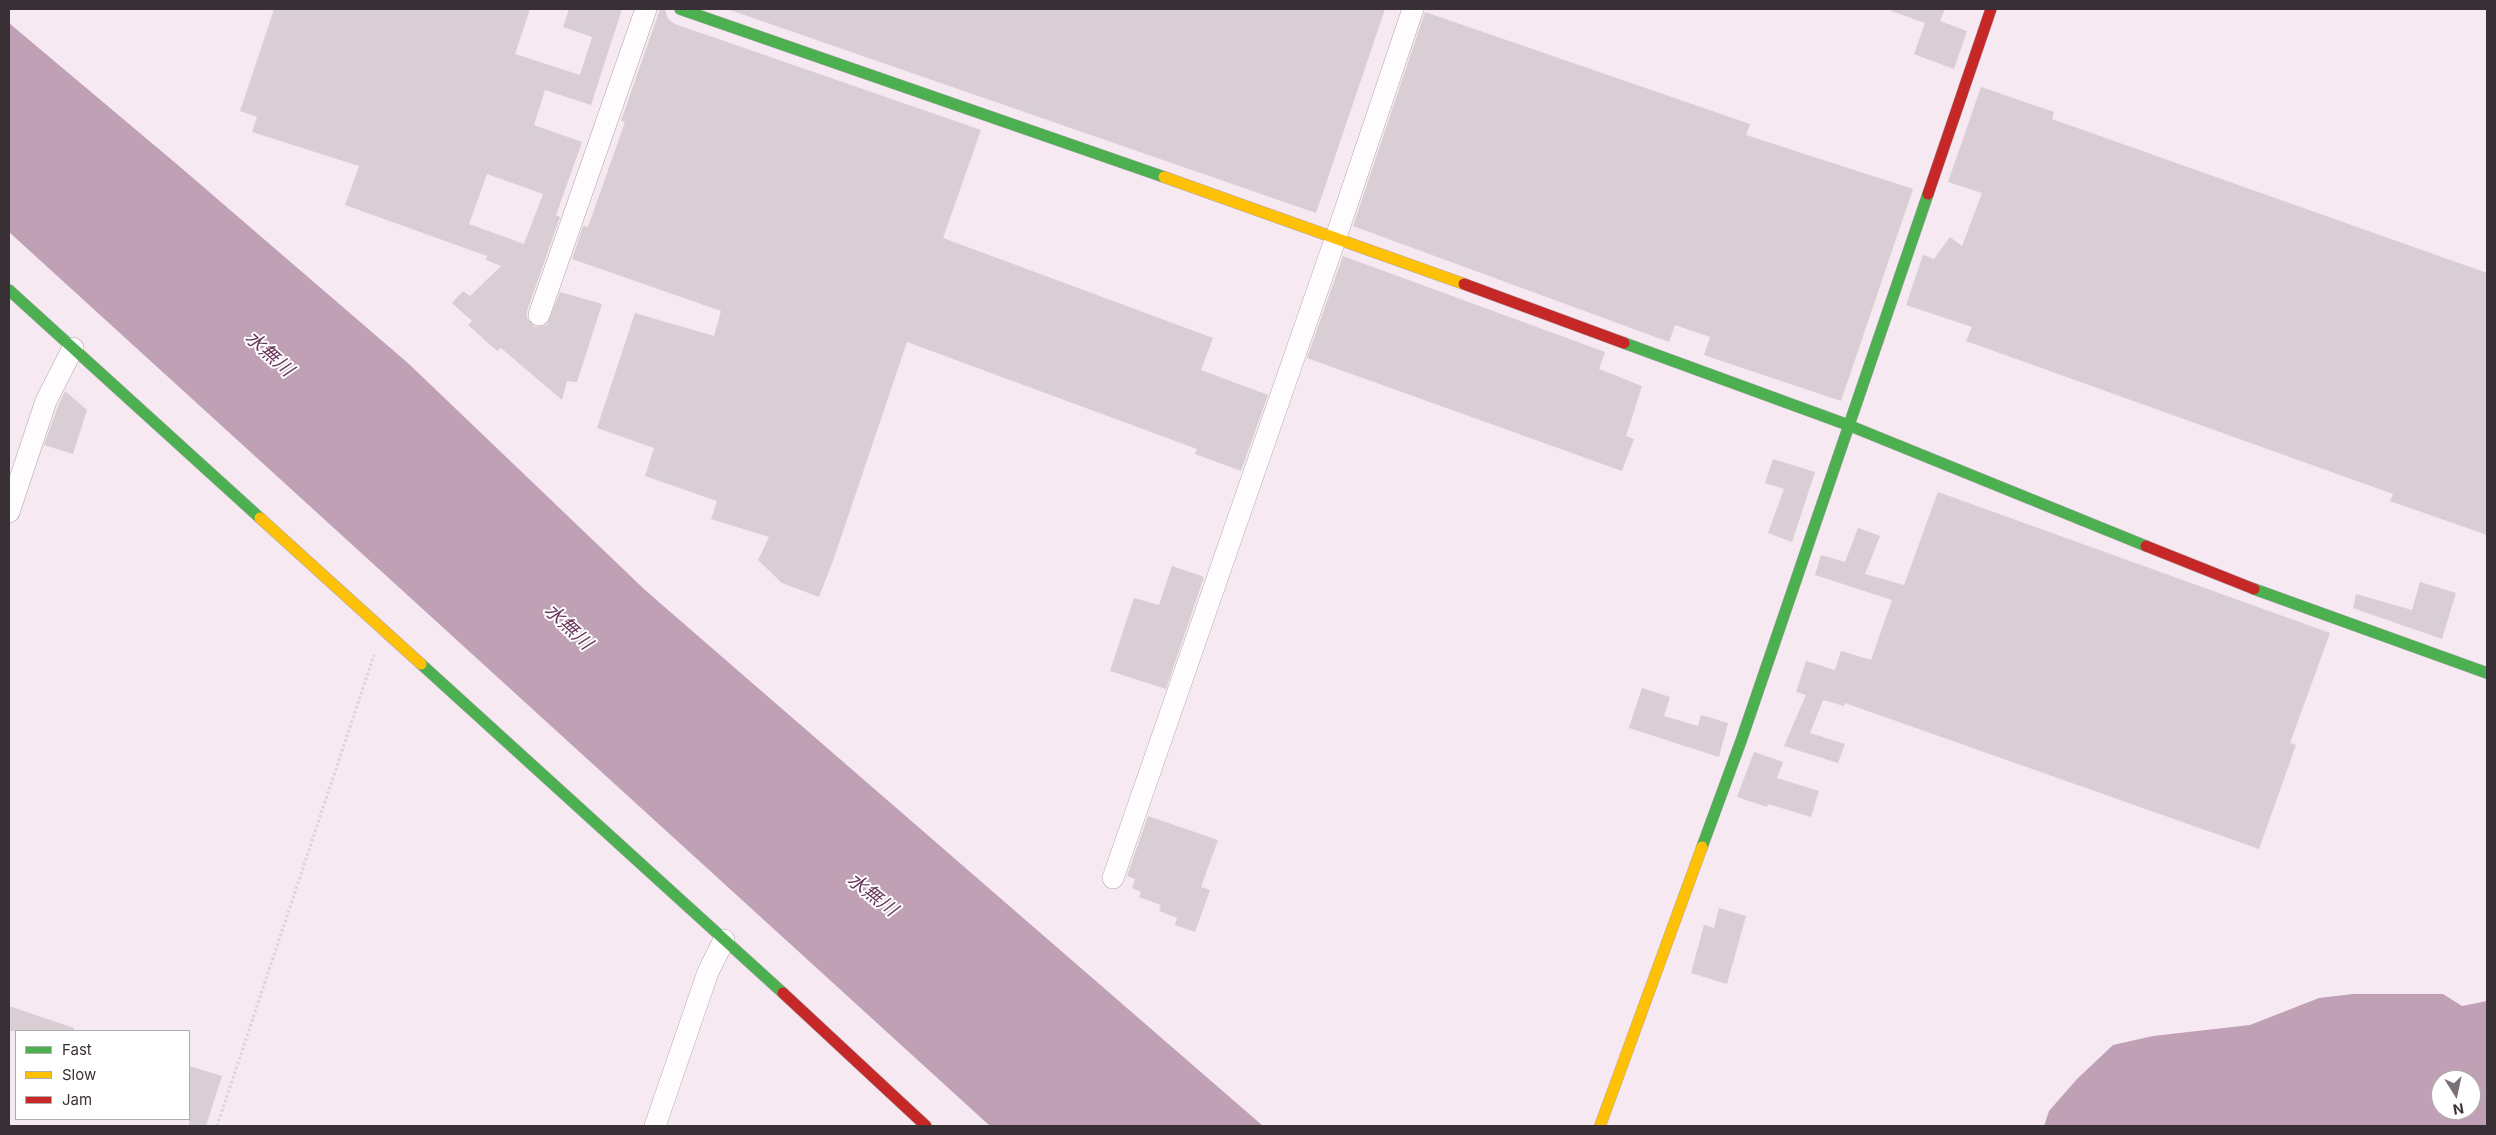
<!DOCTYPE html>
<html>
<head>
<meta charset="utf-8">
<style>
  body { margin:0 }
  #map { position:relative; width:2496px; height:1135px; overflow:hidden; background:#f6e9f2; font-family:Inter,sans-serif }
  canvas { display:block }
  .frame { position:absolute; inset:0; border:10px solid #393036; pointer-events:none }
  .legend { position:absolute; left:15px; top:1030px; width:175px; height:90px; box-sizing:border-box; background:#fff; border:1px solid #b0acaf; margin:0; padding:6px 9px; list-style:none; font-size:15px; color:#393036 }
  .legend li { display:flex; align-items:center; gap:10px; height:25px }
  .legend b { width:25px; border:1px solid #b0acaf }
  .north { position:absolute; left:2431px; top:1070px; width:50px; height:50px; box-sizing:border-box; background:#fff; border:1px solid #b0acaf; border-radius:50%; rotate:170deg; font-size:14px; font-weight:700; line-height:20px; text-align:center; color:#393036 }
  .north::after { content:''; display:block; margin:auto; width:18px; height:22px; background:#7b7178; clip-path:polygon(50% 0,100% 100%,50% 72%,0 100%) }
</style>
</head>
<body>
<div id="map">
<canvas width="2496" height="1135"></canvas>
<div class="frame"></div>
<ul class="legend">
<li><b style="height:6px;background:#4caf50"></b>Fast</li>
<li><b style="height:6px;background:#ffc107"></b>Slow</li>
<li><b style="height:6px;background:#c62828"></b>Jam</li>
</ul>
<div class="north">N</div>
</div>
<script>
const ctx = document.querySelector('canvas').getContext('2d');
ctx.lineJoin = 'round';
function fill(path, color) {
  ctx.fillStyle = color;
  ctx.fill(path, 'evenodd');
}
function toPath(rows) {
  const path = new Path2D();
  for (const r of rows) {
    path.moveTo(r[0], r[1]);
    for (let i = 2; i < r.length; i += 2) path.lineTo(r[i], r[i + 1]);
  }
  return path;
}
function strokePath(path, color, width, dash) {
  ctx.strokeStyle = color;
  ctx.lineWidth = width;
  ctx.lineCap = dash ? 'butt' : 'round';
  ctx.setLineDash(dash || []);
  ctx.stroke(path);
}
function drawText(font, color, halo, rows, align = 'center') {
  ctx.font = font + ' Inter,"Noto Sans JP",sans-serif';
  ctx.lineWidth = 4;
  ctx.setLineDash([]);
  ctx.textBaseline = 'middle';
  ctx.strokeStyle = halo;
  ctx.fillStyle = color;
  for (const [text, x, y, turn = 0] of rows) {
    ctx.save();
    ctx.translate(x, y);
    ctx.rotate((+turn || 0) * Math.PI / 180);
    ctx.textAlign = isNaN(turn) ? turn : align;
    if (halo) ctx.strokeText(text, 0, 0);
    ctx.fillText(text, 0, 0);
    ctx.restore();
  }
}
fill(toPath([
  [9,23,179,166,409,364,645,590,1263,1126,990,1126,9,232],
  [2353,994,2443,994,2462,1006,2487,1001,2487,1126,2044,1126,2049,1111,2077,1079,2113,1045,2153,1036,2250,1025,2319,998],
  [2441,1080,2471,1080,2471,1110,2441,1110]
]), '#bfa0b5');
fill(toPath([
  [274,9,530,9,515,54,580,75,592,37,563,27,569,9,622,9,591,105,545,90,534,125,582,142,556,215,560,217,527,311,527,318,535,327,547,325,560,292,602,304,577,382,567,381,562,400,501,348,497,351,468,325,472,321,452,303,463,291,470,296,501,266,486,260,487,256,345,205,359,166,252,132,257,117,240,111],
  [487,174,543,194,524,244,469,224],
  [660,9,665,9,668,19,675,24,981,130,943,238,1213,338,1201,370,1268,395,1241,471,1195,454,1197,449,907,342,834,558,819,597,782,583,758,560,769,537,711,519,717,501,645,476,654,448,597,428,635,313,714,336,721,311,572,259,583,226,588,227,625,122,621,121],
  [727,9,1385,9,1316,213],
  [1892,9,1945,9,1940,21,1967,31,1954,69,1914,54,1925,23,1891,11],
  [1425,12,1750,124,1746,135,1913,189,1841,401,1704,355,1710,337,1675,325,1669,342,1353,226],
  [1981,87,2054,112,2052,119,2487,273,2487,535,2390,501,2393,494,1966,341,1972,327,1906,305,1923,255,1934,259,1950,237,1962,246,1982,193,1948,182],
  [1343,256,1605,352,1599,369,1642,386,1626,436,1634,439,1622,471,1307,358],
  [65,391,87,410,73,454,44,445,58,406],
  [1773,459,1815,472,1792,542,1768,533,1784,489,1765,483],
  [1938,492,2330,633,2290,743,2296,745,2259,849,1845,703,1844,706,1823,700,1810,733,1845,744,1838,763,1784,746,1806,695,1796,692,1806,661,1835,670,1841,651,1871,660,1892,600,1815,575,1821,555,1845,562,1858,528,1880,536,1865,574,1904,585],
  [1172,566,1204,577,1166,689,1110,671,1134,598,1159,605],
  [2420,582,2456,593,2442,639,2353,608,2356,594,2412,610],
  [1642,688,1670,697,1664,716,1698,726,1701,715,1728,723,1719,757,1629,728],
  [1754,752,1783,762,1777,778,1819,791,1811,817,1768,804,1767,807,1737,797],
  [1148,816,1218,840,1201,887,1210,890,1195,932,1175,925,1177,918,1159,911,1161,905,1139,897,1141,892,1132,888,1135,879,1127,876],
  [1719,908,1746,916,1727,984,1691,973,1704,925,1714,928],
  [9,1006,74,1028,74,1031,9,1031],
  [189,1066,222,1076,206,1126,189,1126]
]), '#d8ced4');
const street = toPath([
  [539,315,646,9],
  [9,512,46,401,73,348],
  [1113,878,1336,237,1413,9],
  [655,1126,708,972,724,940]
]);
const fast = toPath([
  [680,9,1164,177],
  [9,290,260,518],
  [1624,343,1848,425,2146,546],
  [2254,589,2487,673],
  [421,664,783,993],
  [1702,847,1741,741,1928,194]
]);
const slow = toPath([
  [1164,177,1464,284],
  [260,518,421,664],
  [1600,1126,1702,847]
]);
const jam = toPath([
  [1928,194,1991,9],
  [1464,284,1624,343],
  [2146,546,2254,589],
  [783,993,926,1126]
]);
strokePath(street, '#aea5ac', 22);
strokePath(fast, '#aea5ac', 12);
strokePath(slow, '#aea5ac', 12);
strokePath(jam, '#aea5ac', 12);
strokePath(toPath([
  [217,1126,374,655]
]), '#d9d5d8', 3, [2.5, 2.5]);
strokePath(street, '#fefcfd', 21);
strokePath(fast, '#4caf50', 11);
strokePath(slow, '#ffc107', 11);
strokePath(jam, '#c62828', 11);
drawText('italic 19px', '#6b365c', '#fff', [
  ["水無川",269,354,42],
  ["水無川",568,627,43],
  ["水無川",872,895,38]
]);
</script>
</body>
</html>
